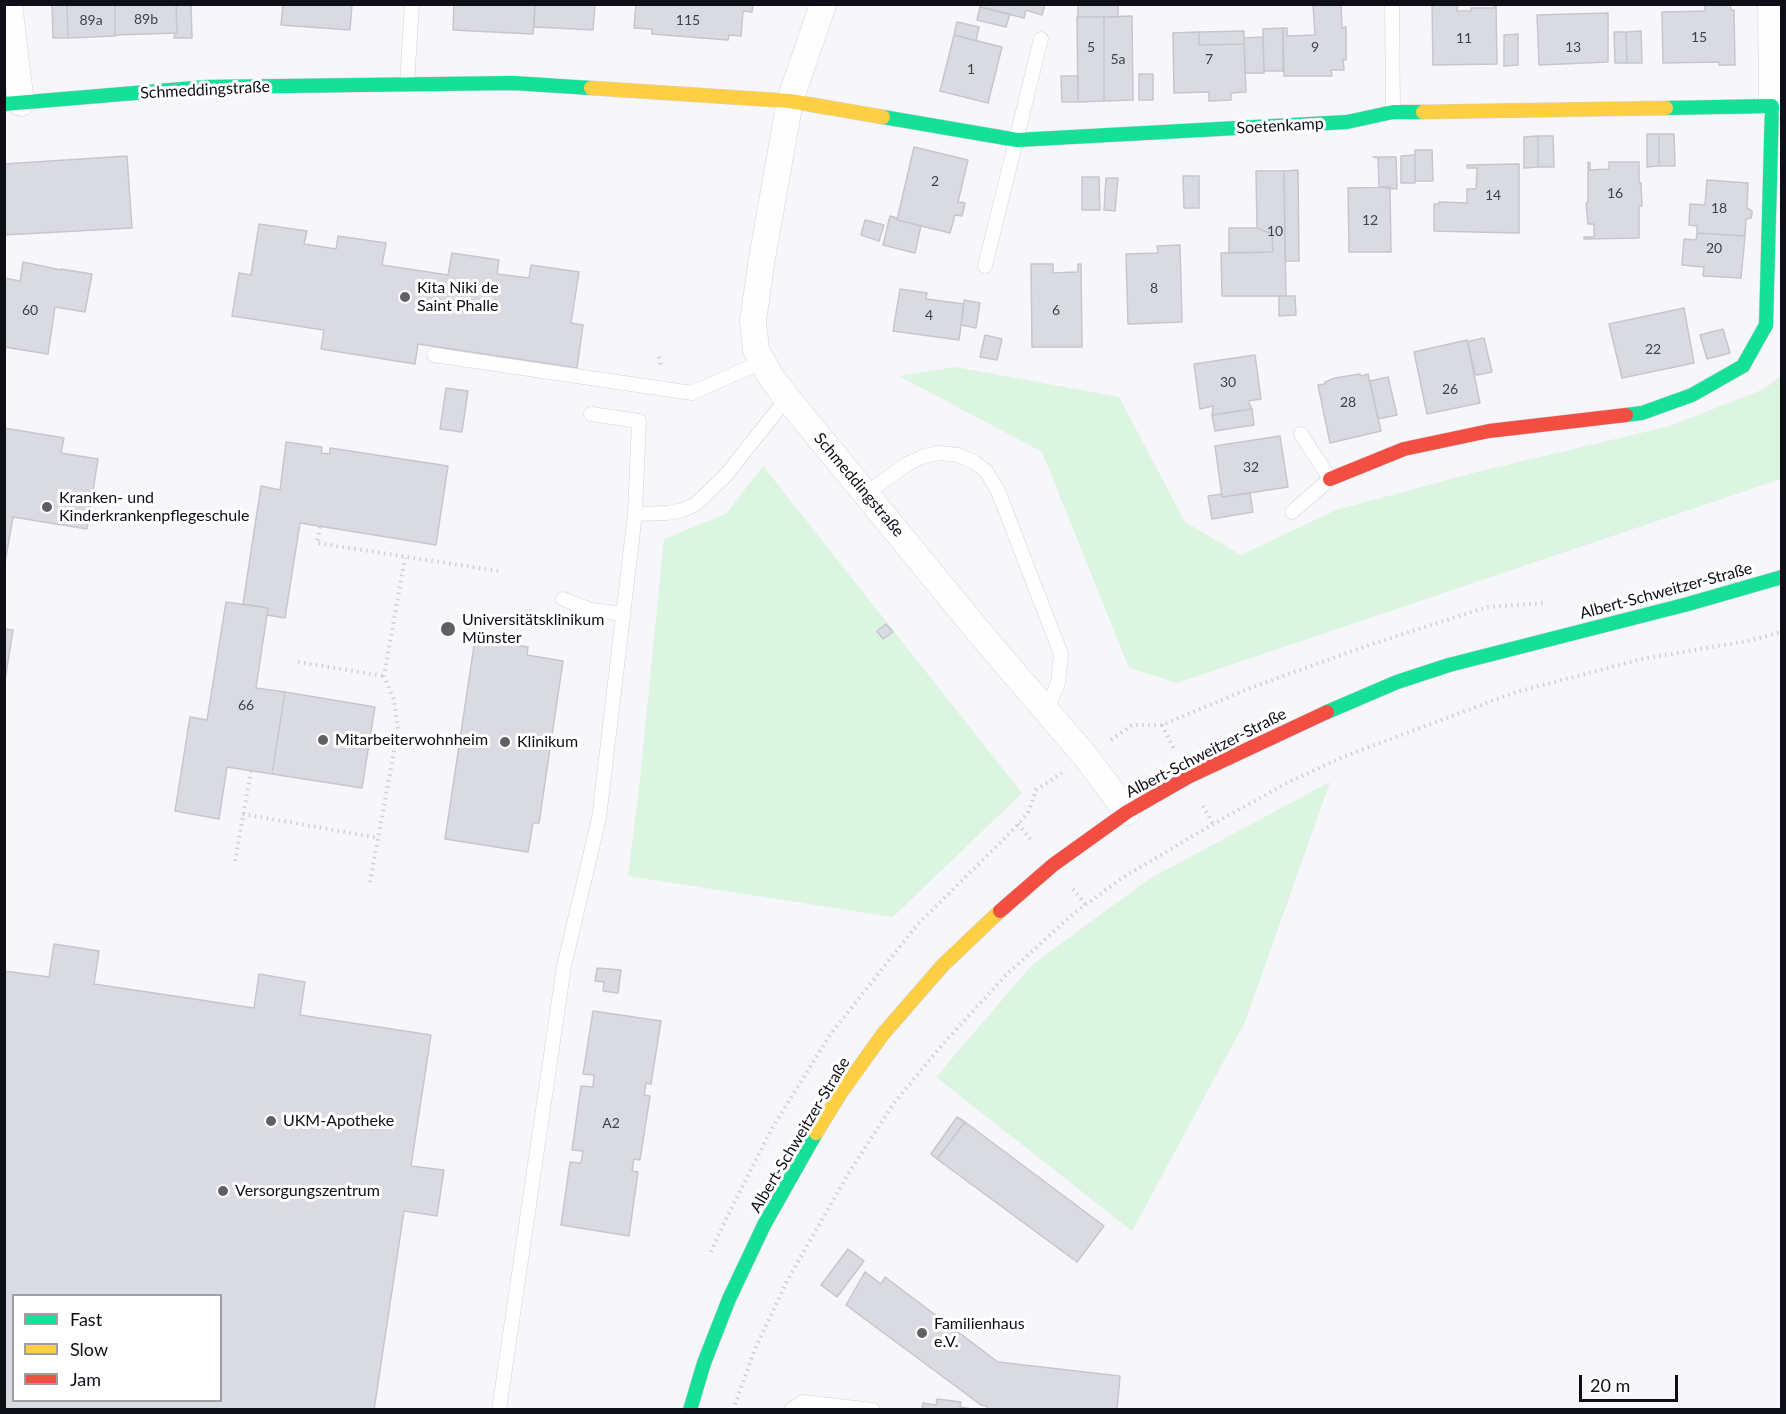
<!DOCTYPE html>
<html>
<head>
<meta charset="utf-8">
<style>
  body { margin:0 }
  #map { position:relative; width:1786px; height:1414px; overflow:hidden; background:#f6f6fb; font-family:Lato,sans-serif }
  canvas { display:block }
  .frame { position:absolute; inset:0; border:6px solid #0d0e16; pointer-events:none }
  .legend { position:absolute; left:12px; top:1294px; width:210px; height:108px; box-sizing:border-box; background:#fff; border:2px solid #9e9fa2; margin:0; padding:8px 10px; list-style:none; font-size:18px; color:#0d0e16 }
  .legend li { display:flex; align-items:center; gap:12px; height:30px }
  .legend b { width:30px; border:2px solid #9e9fa2 }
  .scale { position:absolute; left:1579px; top:1375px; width:99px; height:27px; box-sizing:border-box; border:3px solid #0d0e16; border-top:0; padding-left:8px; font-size:18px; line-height:21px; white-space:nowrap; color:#0d0e16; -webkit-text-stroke:4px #fff; paint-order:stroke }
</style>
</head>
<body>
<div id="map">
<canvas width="1786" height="1414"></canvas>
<div class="frame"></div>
<ul class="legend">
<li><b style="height:8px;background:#16e098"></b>Fast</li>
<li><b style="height:8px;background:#ffcf43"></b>Slow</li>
<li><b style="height:8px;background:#f24e42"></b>Jam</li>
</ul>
<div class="scale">20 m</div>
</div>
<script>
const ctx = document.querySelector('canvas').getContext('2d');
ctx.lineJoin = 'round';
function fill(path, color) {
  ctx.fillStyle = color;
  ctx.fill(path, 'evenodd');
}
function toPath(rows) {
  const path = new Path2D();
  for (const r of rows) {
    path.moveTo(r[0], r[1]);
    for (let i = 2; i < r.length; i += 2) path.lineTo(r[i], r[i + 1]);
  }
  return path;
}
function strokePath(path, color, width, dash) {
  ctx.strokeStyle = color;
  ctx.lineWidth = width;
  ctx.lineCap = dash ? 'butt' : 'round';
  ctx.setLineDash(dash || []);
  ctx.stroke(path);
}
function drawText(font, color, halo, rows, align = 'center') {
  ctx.font = font + ' Lato,sans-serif';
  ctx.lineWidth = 6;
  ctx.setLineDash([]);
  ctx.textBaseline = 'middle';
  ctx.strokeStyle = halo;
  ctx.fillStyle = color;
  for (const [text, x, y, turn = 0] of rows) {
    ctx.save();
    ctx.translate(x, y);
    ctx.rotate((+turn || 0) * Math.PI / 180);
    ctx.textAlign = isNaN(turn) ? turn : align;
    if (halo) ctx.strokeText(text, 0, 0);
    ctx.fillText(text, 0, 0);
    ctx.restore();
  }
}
fill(toPath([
  [956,367,1119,397,1185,522,1241,555,1336,510,1477,472,1670,426,1764,389,1781,376,1781,479,1177,683,1129,668,1042,452,899,376],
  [763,466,1022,793,893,917,628,876,639,788,664,539,726,514],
  [1330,782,1245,1022,1132,1231,936,1077,1032,965,1149,879]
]), '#dbf5e0');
const building = toPath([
  [52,4,67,4,68,38,53,38,52,4],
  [67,4,115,4,115,36,68,38,67,4],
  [115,4,176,4,177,33,115,35,115,4],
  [176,4,191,4,192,38,174,38,175,33,177,33,176,4],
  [283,4,352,4,350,30,281,25,283,4],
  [454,4,535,4,533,34,453,30,454,4],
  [535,4,595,4,593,30,534,27,535,4],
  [636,4,753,4,752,12,743,11,741,36,729,35,728,40,652,34,652,29,634,28,636,4],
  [981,4,1045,4,1042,15,1026,10,1024,18,980,7,981,4],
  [1078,4,1118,4,1118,17,1078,17,1078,4],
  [1315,4,1341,4,1342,28,1346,27,1346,60,1343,59,1344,70,1331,70,1332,76,1284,76,1283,28,1287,28,1287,36,1315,35,1313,6,1315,4],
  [1432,4,1458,4,1457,11,1471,11,1471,8,1494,8,1494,4,1496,4,1497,64,1433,65,1432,4],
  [1705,4,1730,4,1731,10,1734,10,1735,65,1719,65,1719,62,1663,63,1662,12,1705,11,1705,4],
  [980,7,1010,14,1006,27,977,20,980,7],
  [1608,13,1608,62,1539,65,1537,15,1608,13],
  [1132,16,1133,100,1104,101,1104,17,1132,16],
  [1077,17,1104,17,1104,101,1078,102,1077,17],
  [957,22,979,27,976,41,954,35,957,22],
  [1283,28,1283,71,1264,71,1263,29,1283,28],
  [1244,31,1244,44,1199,45,1199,32,1244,31],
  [1641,31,1642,63,1627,63,1626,32,1641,31],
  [1199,32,1199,45,1244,44,1246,92,1231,93,1231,100,1209,101,1209,92,1174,93,1173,33,1199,32],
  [1614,32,1626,32,1627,63,1615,63,1614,32],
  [1518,34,1518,65,1504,66,1504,35,1518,34],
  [954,35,1002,47,988,103,940,91,954,35],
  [1263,37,1264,73,1245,73,1244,38,1263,37],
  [1139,74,1153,74,1153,100,1139,100,1139,74],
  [1061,76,1078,76,1078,102,1062,102,1061,76],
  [1647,134,1659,134,1659,166,1647,167,1647,134],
  [1659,134,1674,134,1675,166,1659,166,1659,134],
  [1538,136,1553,136,1554,167,1538,167,1538,136],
  [1538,136,1538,167,1524,168,1524,137,1538,136],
  [914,147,968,160,958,202,965,203,962,216,955,215,950,233,897,220,914,147],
  [1415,150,1432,150,1433,181,1415,181,1415,150],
  [1415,155,1415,183,1401,183,1401,156,1415,155],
  [127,156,132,228,4,235,4,164,127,156],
  [1373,157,1396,157,1397,189,1379,187,1378,158,1373,157],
  [1588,162,1590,163,1590,170,1609,169,1609,162,1639,162,1639,184,1641,183,1642,206,1639,206,1639,238,1584,239,1584,237,1594,237,1594,224,1588,224,1586,203,1588,203,1588,162],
  [1519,164,1519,233,1434,231,1434,204,1439,204,1439,202,1467,203,1467,189,1476,189,1477,168,1467,168,1467,165,1519,164],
  [1298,170,1299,261,1285,261,1284,171,1298,170],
  [1256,171,1284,171,1286,296,1222,296,1221,253,1273,252,1272,234,1257,228,1256,171],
  [1183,176,1199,176,1199,208,1184,208,1183,176],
  [1082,177,1099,177,1100,210,1082,210,1082,177],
  [1106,178,1118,178,1115,211,1104,210,1106,178],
  [1707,180,1748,183,1747,208,1752,211,1752,214,1751,218,1746,219,1745,236,1697,233,1697,226,1689,225,1690,204,1705,205,1707,180],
  [1390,187,1391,252,1349,252,1348,188,1390,187],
  [890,216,897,218,897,220,921,226,915,253,883,245,890,216],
  [865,220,884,225,879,241,861,235,865,220],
  [259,224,307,231,304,244,336,249,338,236,386,243,382,265,448,275,452,253,499,260,497,274,529,278,531,265,579,272,571,323,583,325,577,368,418,344,415,364,321,349,324,330,232,316,239,273,251,275,259,224],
  [1229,228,1257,228,1272,234,1273,252,1229,253,1229,228],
  [1697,233,1745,236,1741,278,1703,276,1704,267,1682,265,1684,239,1696,240,1697,233],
  [1180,245,1182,322,1128,324,1126,254,1158,253,1157,246,1180,245],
  [23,262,61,270,61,269,92,274,85,312,55,307,48,354,4,347,4,278,20,281,23,262],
  [1031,264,1053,264,1053,273,1078,272,1078,264,1081,264,1082,347,1032,347,1031,264],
  [900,289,927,293,926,299,964,304,959,340,893,331,900,289],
  [1279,296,1295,296,1296,315,1279,316,1279,296],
  [964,300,980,303,976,328,961,325,964,300],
  [1684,308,1694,363,1622,378,1609,324,1684,308],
  [1723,329,1730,353,1707,359,1700,335,1723,329],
  [985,335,1002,339,997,360,980,357,985,335],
  [1484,338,1492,372,1477,375,1475,374,1468,343,1470,341,1484,338],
  [1467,340,1480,403,1427,414,1414,352,1467,340],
  [1255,355,1261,399,1248,401,1252,409,1212,415,1213,406,1200,409,1194,364,1255,355],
  [1360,374,1361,376,1368,374,1381,431,1330,443,1318,385,1325,384,1325,382,1335,378,1360,374],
  [1388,377,1397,415,1378,419,1370,381,1388,377],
  [446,388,468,391,462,432,440,429,446,388],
  [1252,409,1254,425,1215,431,1212,415,1252,409],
  [4,428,64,438,61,453,98,459,93,491,90,491,89,497,92,497,87,529,13,517,4,568,4,428],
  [1280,436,1288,487,1222,497,1215,446,1280,436],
  [286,442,322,447,321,453,330,454,330,448,448,466,436,545,300,523,285,618,267,615,268,608,243,604,261,486,280,490,286,442],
  [1250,493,1253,512,1212,519,1208,496,1222,494,1222,497,1250,493],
  [226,602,268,608,256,688,285,692,272,774,227,767,219,819,175,811,190,717,207,720,226,602],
  [886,624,893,632,883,639,877,631,886,624],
  [4,629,13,630,5,680,4,680,4,629],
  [475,639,528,647,527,655,563,661,539,823,533,823,528,852,445,839,475,639],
  [285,692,375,707,362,788,272,774,285,692],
  [54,944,99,951,94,984,254,1008,259,974,305,982,300,1015,431,1035,411,1166,444,1170,437,1216,404,1211,374,1410,4,1410,4,971,49,977,54,944],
  [14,1296,220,1296,220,1400,14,1400,14,1296],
  [597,968,621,970,618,993,603,991,604,982,595,981,597,968],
  [593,1011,661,1021,651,1084,646,1083,644,1095,650,1096,640,1160,634,1159,632,1171,638,1172,629,1236,561,1225,570,1162,581,1163,583,1151,572,1150,581,1086,593,1087,594,1075,583,1074,593,1011],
  [957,1117,965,1122,937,1159,931,1154,957,1117],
  [965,1122,1104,1226,1077,1262,937,1159,965,1122],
  [848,1249,864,1261,837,1297,821,1285,848,1249],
  [865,1272,881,1284,885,1277,998,1362,1120,1376,1117,1410,987,1410,987,1406,981,1405,846,1305,865,1272],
  [937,1399,961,1402,960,1407,978,1410,922,1410,923,1403,936,1405,937,1399]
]);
fill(building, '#dadbe2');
strokePath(building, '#c6c7cd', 1.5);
const lane = toPath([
  [1392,4,1393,112],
  [407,84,412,4],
  [985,266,1041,39],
  [434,355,692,393,761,362],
  [591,414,639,421,635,514],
  [867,493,907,464,924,456,940,453,958,455,974,462,986,471,998,491,1061,654,1058,683,1047,710],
  [1292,512,1330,479,1301,434],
  [563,599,591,610,623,614],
  [499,1410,564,966,599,818,635,514,667,513,683,510,696,504,726,475,787,398],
  [791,1410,803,1402,873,1410]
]);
const street = toPath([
  [9,4,21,103],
  [823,4,790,101,762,258,753,321,756,350,771,377,787,398,984,638,1086,757,1127,812],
  [1771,4,1772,106]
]);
const fast = toPath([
  [4,104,206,87,513,83,591,88],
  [883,117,1017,140,1347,122,1393,112,1423,112],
  [1626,415,1642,413,1692,395,1743,366,1766,325,1772,106,1666,108],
  [1327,712,1397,682,1449,665,1688,604,1782,577],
  [690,1410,704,1363,729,1299,764,1225,816,1133]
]);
const slow = toPath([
  [591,88,790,101,883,117],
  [1423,112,1666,108],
  [816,1133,840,1094,883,1034,943,965,1000,911]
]);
const jam = toPath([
  [1330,479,1404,449,1489,431,1626,415],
  [1000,911,1053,865,1127,812,1188,777,1327,712]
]);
strokePath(lane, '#d2d3da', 15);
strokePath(street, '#d2d3da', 27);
strokePath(fast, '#d2d3da', 15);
strokePath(slow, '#d2d3da', 15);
strokePath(jam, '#d2d3da', 15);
strokePath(toPath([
  [659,357,661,366],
  [320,527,317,543,498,571],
  [298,662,384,676],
  [1162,725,1174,749],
  [1111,740,1132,725,1162,725,1250,688,1369,645,1487,607,1545,603],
  [1203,806,1213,824],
  [243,814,379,838],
  [1018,824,1031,840],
  [235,861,251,771],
  [370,882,398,730,394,700,384,676,405,558],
  [1073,889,1086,905],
  [711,1252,723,1225,771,1130,830,1035,917,925,1007,836,1028,813,1036,790,1062,773],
  [733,1410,755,1349,787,1281,848,1174,894,1103,943,1044,1007,974,1073,914,1122,878,1213,824,1287,783,1345,756,1516,692,1642,659,1747,641,1782,632]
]), '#d1d1d3', 4, [1.5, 4.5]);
strokePath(lane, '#fefefe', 14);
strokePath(street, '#fefefe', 26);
strokePath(fast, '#16e098', 14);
strokePath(slow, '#ffcf43', 14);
strokePath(jam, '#f24e42', 14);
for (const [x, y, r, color] of [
  [405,297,6,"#5f5f66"],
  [47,507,6,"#5f5f66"],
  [448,629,8,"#5f5f66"],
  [323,740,6,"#5f5f66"],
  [505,742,6,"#5f5f66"],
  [271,1121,6,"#5f5f66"],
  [223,1191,6,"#5f5f66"],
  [922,1333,6,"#5f5f66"]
]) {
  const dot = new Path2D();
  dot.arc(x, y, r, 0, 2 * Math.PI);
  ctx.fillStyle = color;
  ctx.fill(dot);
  strokePath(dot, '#fff', 2);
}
drawText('14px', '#404149', null, [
  ["89b",146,19],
  ["89a",91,20],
  ["115",688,20],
  ["15",1699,37],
  ["11",1464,38],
  ["5",1091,47],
  ["9",1315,47],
  ["13",1573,47],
  ["5a",1118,59],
  ["7",1209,59],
  ["1",971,69],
  ["2",935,181],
  ["16",1615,193],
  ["14",1493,195],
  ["18",1719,208],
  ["12",1370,220],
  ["10",1275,231],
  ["20",1714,248],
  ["8",1154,288],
  ["60",30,310],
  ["6",1056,310],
  ["4",929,315],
  ["22",1653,349],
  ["30",1228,382],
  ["26",1450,389],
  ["28",1348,402],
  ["32",1251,467],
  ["66",246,705],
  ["A2",611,1123]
]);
drawText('16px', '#0d0e16', '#fff', [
  ["Schmeddingstraße",205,90,-3],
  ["Soetenkamp",1280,126,-3],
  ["Schmeddingstraße",859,485,50],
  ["Albert-Schweitzer-Straße",1666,591,-15],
  ["Albert-Schweitzer-Straße",1206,753,-27],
  ["Albert-Schweitzer-Straße",800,1135,-59]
]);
drawText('16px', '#0d0e16', '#fff', [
  ["Kita Niki de",417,288],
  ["Saint Phalle",417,306],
  ["Kranken- und",59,498],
  ["Kinderkrankenpflegeschule",59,516],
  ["Universitätsklinikum",462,620],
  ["Münster",462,638],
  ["Mitarbeiterwohnheim",335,740],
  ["Klinikum",517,742],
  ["UKM-Apotheke",283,1121],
  ["Versorgungszentrum",235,1191],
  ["Familienhaus",934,1324],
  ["e.V.",934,1342]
], 'left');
</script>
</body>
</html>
